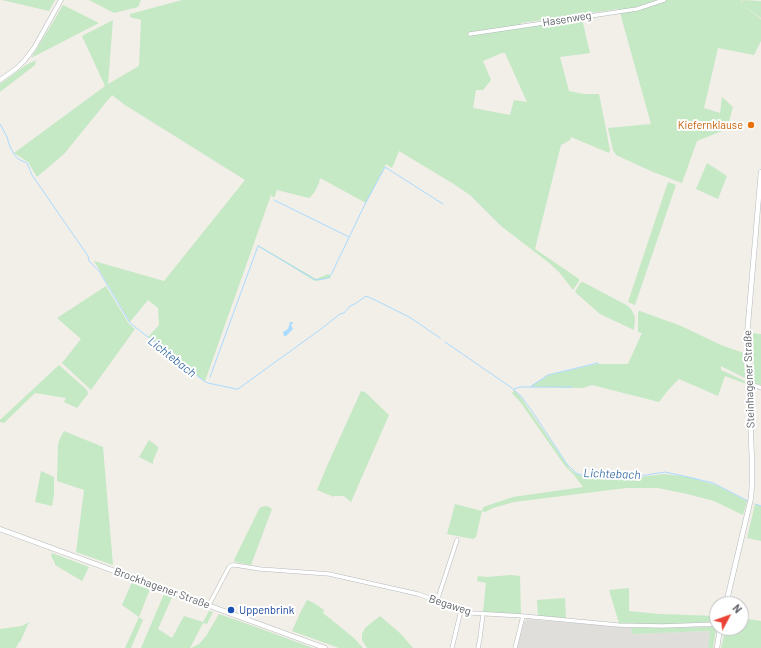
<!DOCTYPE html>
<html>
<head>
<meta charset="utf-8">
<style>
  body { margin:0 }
  #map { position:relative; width:761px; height:648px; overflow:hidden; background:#f1efe8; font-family:Barlow,sans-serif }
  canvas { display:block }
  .north { position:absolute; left:709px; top:596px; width:40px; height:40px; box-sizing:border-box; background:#fff; border:1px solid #bfc1c3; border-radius:50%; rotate:49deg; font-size:11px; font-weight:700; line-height:16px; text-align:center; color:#5f6368 }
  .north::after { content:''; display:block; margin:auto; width:14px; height:18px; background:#ea4335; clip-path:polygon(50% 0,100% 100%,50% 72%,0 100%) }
</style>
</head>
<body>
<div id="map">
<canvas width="761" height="648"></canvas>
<div class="north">N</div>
</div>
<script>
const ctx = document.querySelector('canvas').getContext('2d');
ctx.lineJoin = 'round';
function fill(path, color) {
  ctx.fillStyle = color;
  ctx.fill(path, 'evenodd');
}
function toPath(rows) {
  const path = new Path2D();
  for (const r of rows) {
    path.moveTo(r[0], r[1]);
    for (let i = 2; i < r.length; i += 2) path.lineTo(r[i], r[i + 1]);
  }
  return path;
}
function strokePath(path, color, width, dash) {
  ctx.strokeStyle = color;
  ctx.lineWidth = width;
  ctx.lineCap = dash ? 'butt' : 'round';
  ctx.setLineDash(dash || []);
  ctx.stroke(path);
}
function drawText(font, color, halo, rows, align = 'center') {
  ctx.font = font + ' Barlow,sans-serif';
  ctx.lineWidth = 4;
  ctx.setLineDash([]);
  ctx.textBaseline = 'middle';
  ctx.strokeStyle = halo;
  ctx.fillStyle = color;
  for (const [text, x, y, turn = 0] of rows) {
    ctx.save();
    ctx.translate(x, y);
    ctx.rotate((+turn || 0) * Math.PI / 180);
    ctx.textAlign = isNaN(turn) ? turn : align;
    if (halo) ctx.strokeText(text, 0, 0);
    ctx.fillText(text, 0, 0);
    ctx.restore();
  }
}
fill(toPath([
  [527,619,631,628,632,634,710,631,708,648,517,648,524,622]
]), '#e0deda');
fill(toPath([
  [2,0,55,0,49,11],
  [89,0,141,0,138,7,114,13],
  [182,0,742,0,741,4,761,19,761,41,754,55,718,48,704,108,720,113,722,97,733,107,727,129,697,141,682,183,653,172,616,155,613,150,608,128,651,124,619,9,521,23,522,27,580,18,582,19,590,53,560,57,569,91,584,94,599,94,610,150,609,153,571,137,570,140,561,145,535,249,579,279,579,281,573,290,559,272,548,262,501,226,470,195,452,183,399,151,392,168,386,164,366,203,320,178,319,183,314,193,309,198,277,190,274,198,271,195,205,381,192,372,148,337,159,325,158,308,148,300,130,322,94,261,164,281,245,180,125,105,112,95,64,154,37,177,28,162,14,153,105,86,82,36,113,20,108,84,139,66,141,20,130,17,130,14],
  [502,53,505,53,527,102,514,100,510,115,473,108,476,90,483,90,491,80,483,61],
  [743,0,761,1,761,18,741,4],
  [63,5,99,23,31,58,53,22],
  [36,60,35,65,0,92,0,84,26,65],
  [707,163,727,176,718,199,696,189],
  [668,182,676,185,635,305,628,302],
  [258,245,316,279,328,274,330,275,331,278,315,281,258,246],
  [583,282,628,306,631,309,635,317,634,330,600,314,575,292,580,283],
  [106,286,129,324,135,329,91,390,62,363,81,339,57,318],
  [639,311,640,311,681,326,721,345,744,353,745,378,721,366,721,370,745,381,746,384,725,376,718,396,679,379,669,389,659,402,592,385,583,388,532,387,532,385,549,375,597,364,628,364,642,333,638,332,638,312],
  [753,333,761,334,761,385,754,383],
  [59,365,87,390,88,394,77,408,64,402,66,398,35,393,4,423,0,422,0,419,1,419],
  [514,390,520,396,526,405,570,469,575,473,585,477,633,478,664,474,688,477,716,485,747,501,743,515,714,501,687,494,658,488,626,488,514,502,493,508,485,512,482,511,476,537,473,539,447,534,455,504,482,511,483,508,486,506,513,497,583,487,574,475,565,466,521,403,512,393],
  [361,391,365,392,389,415,351,502,344,496,334,496,334,497,317,490,327,466],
  [64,431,103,447,113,565,76,552,84,490,57,481,58,445,60,438],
  [149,440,158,447,158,449,153,461,153,464,139,457],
  [41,471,54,477,54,495,52,506,35,502],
  [755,504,761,506,761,541,747,538],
  [267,506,272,509,251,565,235,562,234,560,259,509,261,507],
  [52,553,89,567,82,581,55,565,55,563,51,556],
  [511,575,520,576,521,615,483,612,486,583,477,581,478,576,487,577],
  [132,582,150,589,139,617,143,620,131,648,125,648,139,617,122,605],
  [629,588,629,611,659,614,717,616,717,620,714,622,670,624,631,624,619,623,609,590],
  [164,594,172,597,158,629,172,638,184,616,203,622,209,611,213,612,207,624,203,623,190,648,141,648],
  [565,598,566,618,538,616,537,600],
  [307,600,314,603,324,610,323,613,354,638,363,648,339,648,292,631,301,611],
  [219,614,256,627,313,648,191,648,199,644,206,636],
  [380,616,401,634,413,648,367,648,362,640,362,634,365,628],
  [741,618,761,621,761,648,721,648,726,628,741,628],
  [29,622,20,642,19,642,16,648,0,648,0,629,22,626],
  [714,627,716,630,713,648,708,648,710,631,632,634,631,628]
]), '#c5e8c5');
fill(toPath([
  [290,322,292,322,293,323,291,325,293,329,286,336,284,336,283,332,288,329]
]), '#aadaff');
strokePath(toPath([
  [0,124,7,137,10,147,14,154,18,159,27,163,32,175,88,256,89,261,99,271,130,323,204,381,208,383,236,389,238,389,321,329,340,314,344,313,350,306,355,304,366,296,373,299,411,318,440,338],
  [274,200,349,237],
  [445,342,512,388],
  [210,377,258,246,314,279,317,280,328,278,331,275,365,204,385,167,443,204],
  [531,387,572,387],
  [513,389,521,396,532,411,567,464,576,473,581,475,584,474,590,476,600,476,603,475,634,477,665,472,688,477,713,483,748,501],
  [514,389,520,387,530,387,548,375,598,363],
  [755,504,761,506]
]), '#aadaff', 1);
const minor = toPath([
  [470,34,637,9,664,0],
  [749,383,761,388],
  [437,601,457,540],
  [209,605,229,567,232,565,235,565,260,569,329,574,418,594,472,613,523,616,618,625,662,626,717,624],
  [452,648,461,610],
  [478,648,480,638,483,614],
  [515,648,523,616]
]);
const tertiary = toPath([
  [0,80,17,68,24,61,34,48,61,0]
]);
const secondary = toPath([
  [0,529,325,648],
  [726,604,751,498,752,483,752,462,747,335,761,172],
  [717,648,720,628]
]);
strokePath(minor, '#b5b8bc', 4.5);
strokePath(tertiary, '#b5b8bc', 5);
strokePath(secondary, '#b6babf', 5.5);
strokePath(minor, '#fff', 3.5);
strokePath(tertiary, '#fff', 4);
strokePath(secondary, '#fff', 4.5);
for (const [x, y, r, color] of [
  [751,125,4,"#e8710a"],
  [231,610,4,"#1a4fb4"]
]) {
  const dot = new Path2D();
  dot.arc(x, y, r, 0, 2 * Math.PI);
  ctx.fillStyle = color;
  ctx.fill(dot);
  strokePath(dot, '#fff', 1.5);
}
drawText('11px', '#5f6368', '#fff', [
  ["Hasenweg",567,19,-9],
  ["Steinhagener Straße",749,379,-92],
  ["Brockhagener Straße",162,588,20],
  ["Begaweg",450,605,18]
]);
drawText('11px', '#c56008', '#fff', [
  ["Kiefernklause",743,125]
], 'right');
drawText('11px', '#164399', '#fff', [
  ["Uppenbrink",239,610]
], 'left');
drawText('italic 12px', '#4174aa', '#fff', [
  ["Lichtebach",172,357,38],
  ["Lichtebach",612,474,2]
]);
</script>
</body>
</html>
